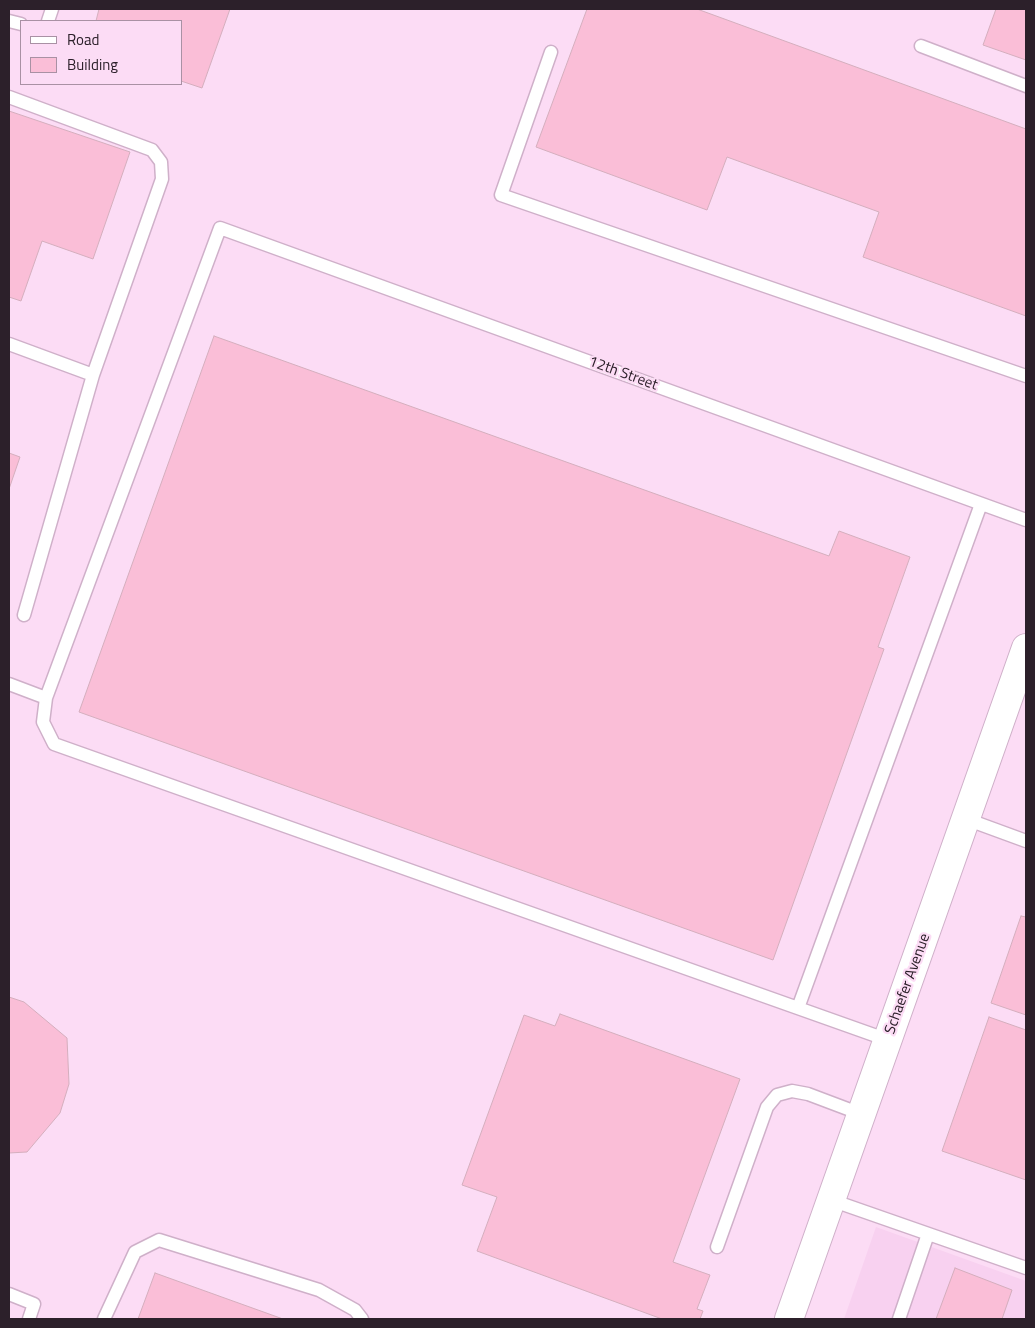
<!DOCTYPE html>
<html>
<head>
<meta charset="utf-8">
<style>
  body { margin:0 }
  #map { position:relative; width:1035px; height:1328px; overflow:hidden; background:#fcdcf5; font-family:"Titillium Web",sans-serif }
  canvas { display:block }
  .frame { position:absolute; inset:0; border:10px solid #2c202a; pointer-events:none }
  .legend { position:absolute; left:20px; top:20px; width:162px; height:65px; box-sizing:border-box; background:#fcdcf5; border:1px solid #a991a4; margin:0; padding:6px 9px; list-style:none; font-size:15px; color:#2c202a }
  .legend li { display:flex; align-items:center; gap:10px; height:25px }
  .legend b { width:25px; border:1px solid #a991a4 }
</style>
</head>
<body>
<div id="map">
<canvas width="1035" height="1328"></canvas>
<div class="frame"></div>
<ul class="legend">
<li><b style="height:6px;background:#fff"></b>Road</li>
<li><b style="height:14px;background:#fabed7"></b>Building</li>
</ul>
</div>
<script>
const ctx = document.querySelector('canvas').getContext('2d');
ctx.lineJoin = 'round';
function fill(path, color) {
  ctx.fillStyle = color;
  ctx.fill(path, 'evenodd');
}
function toPath(rows) {
  const path = new Path2D();
  for (const r of rows) {
    path.moveTo(r[0], r[1]);
    for (let i = 2; i < r.length; i += 2) path.lineTo(r[i], r[i + 1]);
  }
  return path;
}
function strokePath(path, color, width, dash) {
  ctx.strokeStyle = color;
  ctx.lineWidth = width;
  ctx.lineCap = dash ? 'butt' : 'round';
  ctx.setLineDash(dash || []);
  ctx.stroke(path);
}
function drawText(font, color, halo, rows, align = 'center') {
  ctx.font = font + ' "Titillium Web",sans-serif';
  ctx.lineWidth = 4.5;
  ctx.setLineDash([]);
  ctx.textBaseline = 'middle';
  ctx.strokeStyle = halo;
  ctx.fillStyle = color;
  for (const [text, x, y, turn = 0] of rows) {
    ctx.save();
    ctx.translate(x, y);
    ctx.rotate((+turn || 0) * Math.PI / 180);
    ctx.textAlign = isNaN(turn) ? turn : align;
    if (halo) ctx.strokeText(text, 0, 0);
    ctx.fillText(text, 0, 0);
    ctx.restore();
  }
}
fill(toPath([
  [876,1227,1026,1281,1026,1319,844,1319]
]), '#f8d1f0');
const building = toPath([
  [99,9,230,9,202,88,181,81,181,21,96,21,99,9],
  [587,9,697,9,1026,129,1026,316,863,257,879,212,727,157,707,210,536,147,587,9],
  [996,9,1026,9,1026,60,983,45,996,9],
  [9,111,130,152,93,259,42,241,21,301,9,297,9,111],
  [214,336,829,556,839,531,910,557,878,647,884,649,773,960,79,712,214,336],
  [9,453,20,457,9,489,9,453],
  [1021,916,1026,917,1026,1015,991,1003,1021,916],
  [9,997,24,1002,67,1038,69,1084,60,1113,27,1152,9,1153,9,997],
  [560,1014,740,1079,673,1262,710,1275,697,1309,703,1311,700,1319,662,1319,477,1251,497,1197,462,1185,524,1015,555,1026,560,1014],
  [989,1017,1026,1030,1026,1180,942,1151,989,1017],
  [955,1268,1012,1290,1002,1319,936,1319,955,1268],
  [155,1273,283,1319,138,1319,155,1273]
]);
fill(building, '#fabed7');
strokePath(building, '#d4aebd', 1);
const lane = toPath([
  [9,21,21,24],
  [48,21,52,9],
  [921,46,1026,86],
  [551,52,501,195,1026,376],
  [9,97,152,150,161,162,162,179,93,375],
  [9,344,93,375,24,615],
  [9,684,46,698],
  [966,819,1026,841],
  [798,1008,981,504],
  [888,1040,54,744,43,722,46,698,220,228,1026,520],
  [831,1200,1026,1268],
  [717,1247,767,1107,777,1095,792,1091,808,1094,861,1114],
  [9,1294,34,1304,29,1319],
  [104,1319,135,1252,159,1240,319,1290,355,1310,362,1319],
  [899,1319,928,1234]
]);
const secondary = toPath([
  [789,1319,1026,648]
]);
strokePath(lane, '#cfb0c9', 15);
strokePath(secondary, '#cfb0c9', 30);
strokePath(lane, '#fff', 12);
strokePath(secondary, '#fff', 28);
drawText('15px', '#2c202a', '#fcdcf5', [
  ["12th Street",623,374,20],
  ["Schaefer Avenue",908,984,-70]
]);
</script>
</body>
</html>
